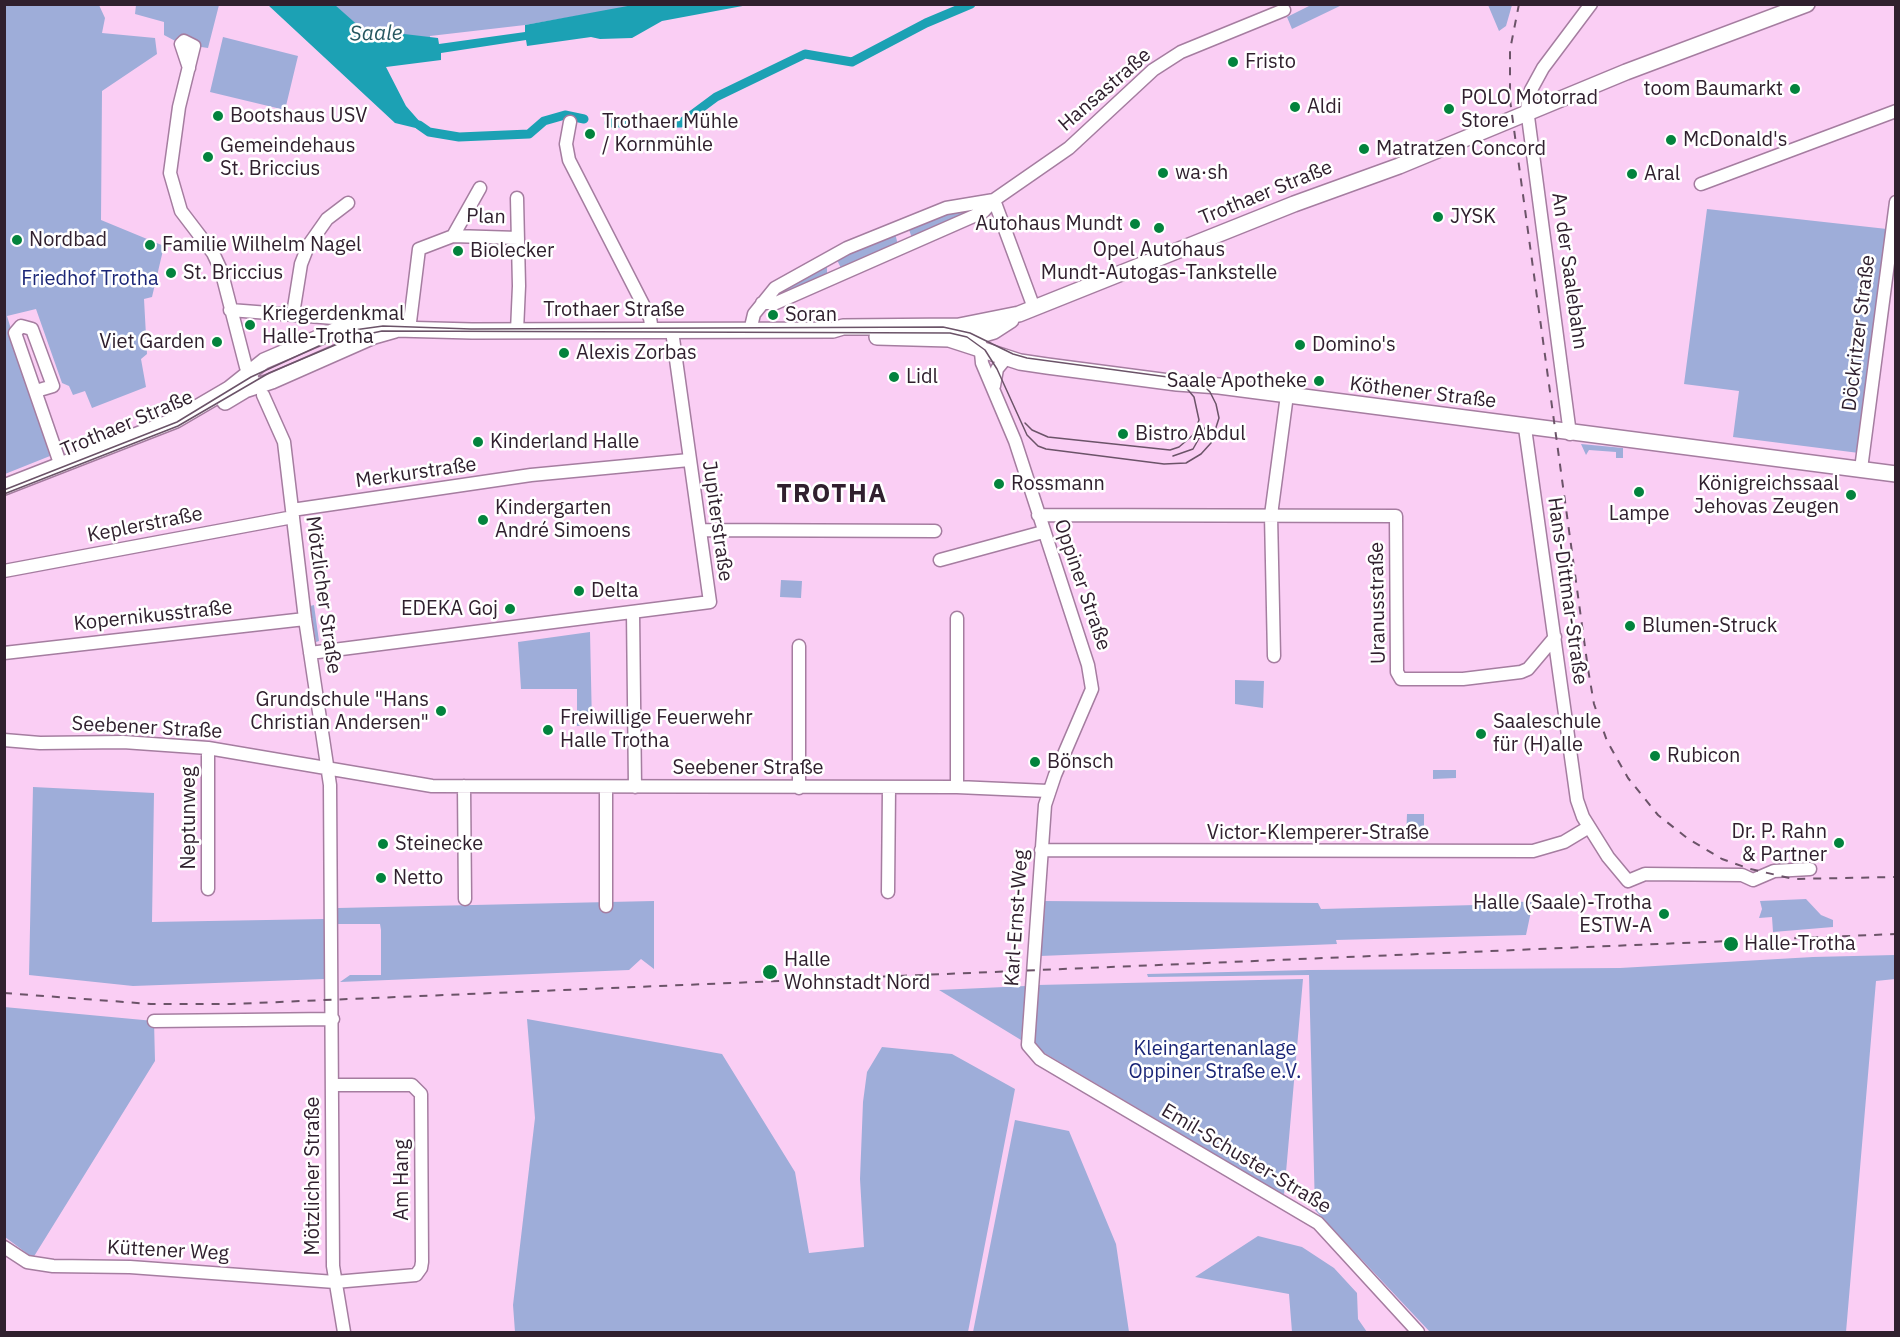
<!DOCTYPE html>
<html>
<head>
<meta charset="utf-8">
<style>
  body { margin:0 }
  #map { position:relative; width:1900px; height:1337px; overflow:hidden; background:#facef4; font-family:"IBM Plex Sans",sans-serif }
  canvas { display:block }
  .frame { position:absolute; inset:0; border:6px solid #30202e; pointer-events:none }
</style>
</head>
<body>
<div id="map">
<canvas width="1900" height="1337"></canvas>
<div class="frame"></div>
</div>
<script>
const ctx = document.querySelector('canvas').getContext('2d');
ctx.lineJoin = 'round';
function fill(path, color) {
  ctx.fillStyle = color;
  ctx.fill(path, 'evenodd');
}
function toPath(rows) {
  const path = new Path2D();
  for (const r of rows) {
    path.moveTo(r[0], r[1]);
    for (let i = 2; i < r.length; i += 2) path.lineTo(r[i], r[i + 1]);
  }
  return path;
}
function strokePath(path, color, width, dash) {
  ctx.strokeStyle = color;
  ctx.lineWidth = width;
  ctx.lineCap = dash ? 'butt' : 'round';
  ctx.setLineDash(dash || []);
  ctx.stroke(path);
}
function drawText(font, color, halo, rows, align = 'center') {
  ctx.font = font + ' "IBM Plex Sans",sans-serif';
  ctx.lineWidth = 5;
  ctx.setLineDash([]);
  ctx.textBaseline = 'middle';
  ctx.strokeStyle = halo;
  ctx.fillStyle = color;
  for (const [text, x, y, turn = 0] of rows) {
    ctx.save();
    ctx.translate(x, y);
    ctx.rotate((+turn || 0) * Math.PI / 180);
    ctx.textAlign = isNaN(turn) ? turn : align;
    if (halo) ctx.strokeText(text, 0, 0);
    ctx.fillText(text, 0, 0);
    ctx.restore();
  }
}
fill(toPath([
  [5,5,99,5,105,18,102,33,155,38,157,54,102,91,101,220,164,246,152,297,144,299,147,354,141,359,146,387,92,408,85,391,73,395,69,386,62,383,36,309,7,316,50,456,5,474],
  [136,5,219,5,208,48,181,44,164,35,164,22,135,14],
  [330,5,640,5,525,25,430,36,430,43,362,29],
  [1311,5,1342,5,1292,29,1287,17],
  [1488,5,1512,5,1506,26,1499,31],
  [223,37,298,56,285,110,210,92],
  [1707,209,1887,229,1859,453,1733,437,1739,391,1684,384],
  [954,210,964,211,964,214,912,238,908,227],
  [895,233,898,245,841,268,836,258],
  [827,264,827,273,770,300,775,292],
  [1581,444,1623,448,1623,458,1616,458,1616,452,1589,450,1586,455],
  [781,580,802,581,801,598,780,597],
  [314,605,319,641,316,642,310,606],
  [590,632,592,725,577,726,577,689,521,689,518,642],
  [1235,680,1264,681,1263,708,1235,704],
  [1433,770,1456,770,1456,778,1433,779],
  [33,787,154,793,152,922,324,919,324,979,133,986,29,975],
  [1407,814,1424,814,1424,840,1406,840],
  [1806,899,1821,915,1833,920,1833,927,1773,932,1772,917,1759,918,1762,909,1760,901],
  [654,901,654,969,641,959,629,970,340,982,350,975,381,975,381,930,380,924,338,924,338,908],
  [1042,901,1318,903,1321,909,1476,905,1477,901,1533,902,1526,935,1336,940,1337,944,1040,956],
  [1895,955,1895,979,1876,981,1846,1332,1430,1332,1315,1210,1309,975,1148,977,1147,974,1309,970,1620,968,1813,957],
  [1303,979,1284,1195,1036,1048,1032,1038,1037,985],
  [1026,986,1021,1040,939,990],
  [4,1007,154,1021,155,1061,33,1258,5,1237],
  [527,1019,722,1054,795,1172,809,1253,864,1247,860,1179,863,1102,867,1072,882,1047,952,1054,1015,1089,968,1332,515,1332,513,1305,535,1118],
  [1015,1120,1069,1131,1116,1244,1129,1332,973,1332],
  [1258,1236,1302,1247,1334,1268,1357,1293,1358,1319,1367,1332,1292,1332,1289,1294,1195,1277]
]), '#9eadd9');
fill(toPath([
  [268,5,335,5,362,29,438,38,439,44,525,32,525,25,633,5,748,5,662,21,632,38,600,39,591,37,527,46,526,40,441,53,441,60,386,67,406,106,428,131,395,123]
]), '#1ca1b4');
strokePath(toPath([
  [609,123,681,123,716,97,805,54,852,62,926,23,971,4],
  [419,125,429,132,459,137,529,134,544,121,565,115,584,119]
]), '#1ca1b4', 9);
const minor = toPath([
  [189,68,181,44,184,41,194,46,179,107,170,173,181,211,213,253,221,270,246,367,253,380],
  [570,122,566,144,569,160,650,318,652,331],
  [1701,184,1896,111],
  [517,198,519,286,517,331],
  [994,200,1034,308],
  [453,236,480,188],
  [762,303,776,303,983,212,994,200,1069,148,1153,70,1181,52,1284,10],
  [230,310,334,318,351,324],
  [293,314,301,264,308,246,327,219,348,203],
  [409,330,419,249,453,236,518,238],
  [750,331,754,314,775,288,847,248,946,208,994,200],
  [980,342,982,363,1015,441,1088,665,1092,689,1055,775,1045,805,1028,1045,1040,1059,1318,1223,1418,1332],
  [994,386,997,369,1006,358],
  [36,391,53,386,32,329,21,326,15,333,61,466],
  [263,395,284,442,305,619,330,785,333,1266,344,1332],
  [1525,428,1577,800,1583,817,1608,857,1628,881,1645,874,1742,875,1753,880,1774,871,1810,869],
  [1570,434,1527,109,1531,90,1543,68,1591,4],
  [1861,469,1896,202],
  [292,510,531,475,689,460],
  [1038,515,1396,516,1397,672,1401,679,1463,679,1521,672,1528,669,1555,637],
  [700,530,935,531],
  [940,560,1043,532],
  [4,571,293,517],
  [633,612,635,787],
  [799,646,799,788],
  [4,653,305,619],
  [310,653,710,602,672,331],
  [1274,656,1271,515,1287,395],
  [4,740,40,743,123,742,208,748,432,786,957,787,1048,791],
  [464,786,465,899],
  [606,787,606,906],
  [957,787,957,618],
  [1041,850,1533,851,1564,842,1589,827],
  [208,889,208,748],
  [888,892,889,788],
  [154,1021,333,1019],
  [4,1247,27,1262,53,1266,130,1267,335,1282,416,1275,421,1268,422,1262,421,1094,412,1085,332,1085]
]);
const major = toPath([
  [877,337,949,339,977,336,994,331,1011,320],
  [949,339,1020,362,1047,366,1177,383,1219,386,1896,474],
  [225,402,245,390,272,381,374,336,395,330],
  [4,487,176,420,229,389,264,361,351,324,371,324,396,329,472,331,833,330,843,327,959,326,1019,314,1294,204,1399,166,1626,72,1807,4]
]);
strokePath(minor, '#a57da0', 15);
strokePath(major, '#a57da0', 18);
strokePath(minor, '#fff', 12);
strokePath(major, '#fff', 15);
strokePath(toPath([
  [1025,423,1032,430,1048,437,1170,450,1179,447,1193,435,1199,420,1194,397,1183,384,1174,380],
  [1173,456,1193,449,1206,426],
  [4,490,177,422,251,377,354,330,383,326,471,329,943,327,970,333,1013,354,1027,358,1190,380,1202,384,1210,392,1216,404,1219,418,1211,443,1201,454,1186,463,1164,464,1046,449,1038,446,1027,435,997,369,985,350,967,337,950,333,382,331,354,337,269,373,178,426,4,494]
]), '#6b5368', 1.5);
strokePath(toPath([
  [1519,4,1510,50,1510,100,1588,669,1594,704,1607,741,1628,778,1658,815,1687,838,1722,859,1750,869,1794,879,1896,877],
  [4,993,151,1004,231,1004,1896,934]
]), '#6b5368', 2, [8, 8]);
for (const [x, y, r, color] of [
  [1233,62,6,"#03833d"],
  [1795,89,6,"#03833d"],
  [1295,107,6,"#03833d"],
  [1449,109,6,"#03833d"],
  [218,116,6,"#03833d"],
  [590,134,6,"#03833d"],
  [1671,140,6,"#03833d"],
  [1364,149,6,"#03833d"],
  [208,157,6,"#03833d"],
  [1163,173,6,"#03833d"],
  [1632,174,6,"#03833d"],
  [1438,217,6,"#03833d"],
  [1135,224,6,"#03833d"],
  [1159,228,6,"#03833d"],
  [17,240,6,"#03833d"],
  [150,245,6,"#03833d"],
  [458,251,6,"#03833d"],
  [171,273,6,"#03833d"],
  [773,315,6,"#03833d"],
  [250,325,6,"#03833d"],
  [217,342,6,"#03833d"],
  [1300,345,6,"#03833d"],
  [564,353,6,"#03833d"],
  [894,377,6,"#03833d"],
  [1319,381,6,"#03833d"],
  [1123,434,6,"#03833d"],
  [478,442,6,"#03833d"],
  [999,484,6,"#03833d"],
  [1639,492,6,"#03833d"],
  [1851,495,6,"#03833d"],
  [483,520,6,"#03833d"],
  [579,591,6,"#03833d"],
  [510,609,6,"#03833d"],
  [1630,626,6,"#03833d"],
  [441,711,6,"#03833d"],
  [548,730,6,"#03833d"],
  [1481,734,6,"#03833d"],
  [1655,756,6,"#03833d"],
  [1035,762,6,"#03833d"],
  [1839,843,6,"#03833d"],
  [383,844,6,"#03833d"],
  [381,878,6,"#03833d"],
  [1664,914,6,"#03833d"],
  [1731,944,8,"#03833d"],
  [770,972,8,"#03833d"]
]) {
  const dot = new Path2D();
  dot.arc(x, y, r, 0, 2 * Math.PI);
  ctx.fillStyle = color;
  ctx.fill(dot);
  strokePath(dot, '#fff', 2);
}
drawText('20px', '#30202e', '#fff', [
  ["Fristo",1245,62],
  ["toom Baumarkt",1783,89,"right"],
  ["POLO Motorrad",1461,98],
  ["Store",1461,121],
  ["Aldi",1307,107],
  ["Bootshaus USV",230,116],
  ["Trothaer Mühle",602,122],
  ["/ Kornmühle",602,145],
  ["McDonald's",1683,140],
  ["Gemeindehaus",220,146],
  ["St. Briccius",220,169],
  ["Matratzen Concord",1376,149],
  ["wa·sh",1175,173],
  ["Aral",1644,174],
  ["JYSK",1450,217],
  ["Autohaus Mundt",1123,224,"right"],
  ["Nordbad",29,240],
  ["Familie Wilhelm Nagel",162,245],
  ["Opel Autohaus",1159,250,"center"],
  ["Mundt-Autogas-Tankstelle",1159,273,"center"],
  ["Biolecker",470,251],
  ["St. Briccius",183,273],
  ["Kriegerdenkmal",262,314],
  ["Halle-Trotha",262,337],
  ["Soran",785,315],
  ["Viet Garden",205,342,"right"],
  ["Domino's",1312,345],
  ["Alexis Zorbas",576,353],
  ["Lidl",906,377],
  ["Saale Apotheke",1307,381,"right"],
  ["Bistro Abdul",1135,434],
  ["Kinderland Halle",490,442],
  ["Rossmann",1011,484],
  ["Königreichssaal",1839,484,"right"],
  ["Jehovas Zeugen",1839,507,"right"],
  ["Kindergarten",495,508],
  ["André Simoens",495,531],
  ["Lampe",1639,514,"center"],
  ["Delta",591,591],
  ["EDEKA Goj",498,609,"right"],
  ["Blumen-Struck",1642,626],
  ["Grundschule \"Hans",429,700,"right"],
  ["Christian Andersen\"",429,723,"right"],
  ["Freiwillige Feuerwehr",560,718],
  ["Halle Trotha",560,741],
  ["Saaleschule",1493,722],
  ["für (H)alle",1493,745],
  ["Rubicon",1667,756],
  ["Bönsch",1047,762],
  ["Dr. P. Rahn",1827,832,"right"],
  ["& Partner",1827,855,"right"],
  ["Steinecke",395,844],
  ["Netto",393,878],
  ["Halle (Saale)-Trotha",1652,903,"right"],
  ["ESTW-A",1652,926,"right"],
  ["Halle-Trotha",1744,944],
  ["Halle",784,960],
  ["Wohnstadt Nord",784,983]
], 'left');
drawText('20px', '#30202e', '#fff', [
  ["Hansastraße",1105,90,-41],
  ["Trothaer Straße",1266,193,-22],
  ["Plan",486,217,2],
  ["An der Saalebahn",1569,271,82],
  ["Trothaer Straße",614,310],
  ["Döckritzer Straße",1859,333,-83],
  ["Köthener Straße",1423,393,7],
  ["Trothaer Straße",127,424,-23],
  ["Merkurstraße",416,473,-8],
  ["Jupiterstraße",717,521,82],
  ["Keplerstraße",145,525,-11],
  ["Oppiner Straße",1082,585,71],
  ["Hans-Dittmar-Straße",1567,591,82],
  ["Mötzlicher Straße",323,595,82],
  ["Uranusstraße",1378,603,-91],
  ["Kopernikusstraße",153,616,-6],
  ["Seebener Straße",147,728,3],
  ["Seebener Straße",748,768],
  ["Neptunweg",189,818,-90],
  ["Victor-Klemperer-Straße",1318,833],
  ["Karl-Ernst-Weg",1017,918,-86],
  ["Emil-Schuster-Straße",1246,1159,31],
  ["Mötzlicher Straße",313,1176,-90],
  ["Am Hang",402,1180,-90],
  ["Küttener Weg",168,1251,3]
]);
drawText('20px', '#1b2677', '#fff', [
  ["Friedhof Trotha",90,279],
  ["Kleingartenanlage",1215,1049],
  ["Oppiner Straße e.V.",1215,1072]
]);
drawText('italic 21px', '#265760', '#fff', [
  ["Saale",376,34,-1]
]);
ctx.letterSpacing = '1.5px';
drawText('bold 26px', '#30202e', '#fff', [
  ["TROTHA",832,494]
]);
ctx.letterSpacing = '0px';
</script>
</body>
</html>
